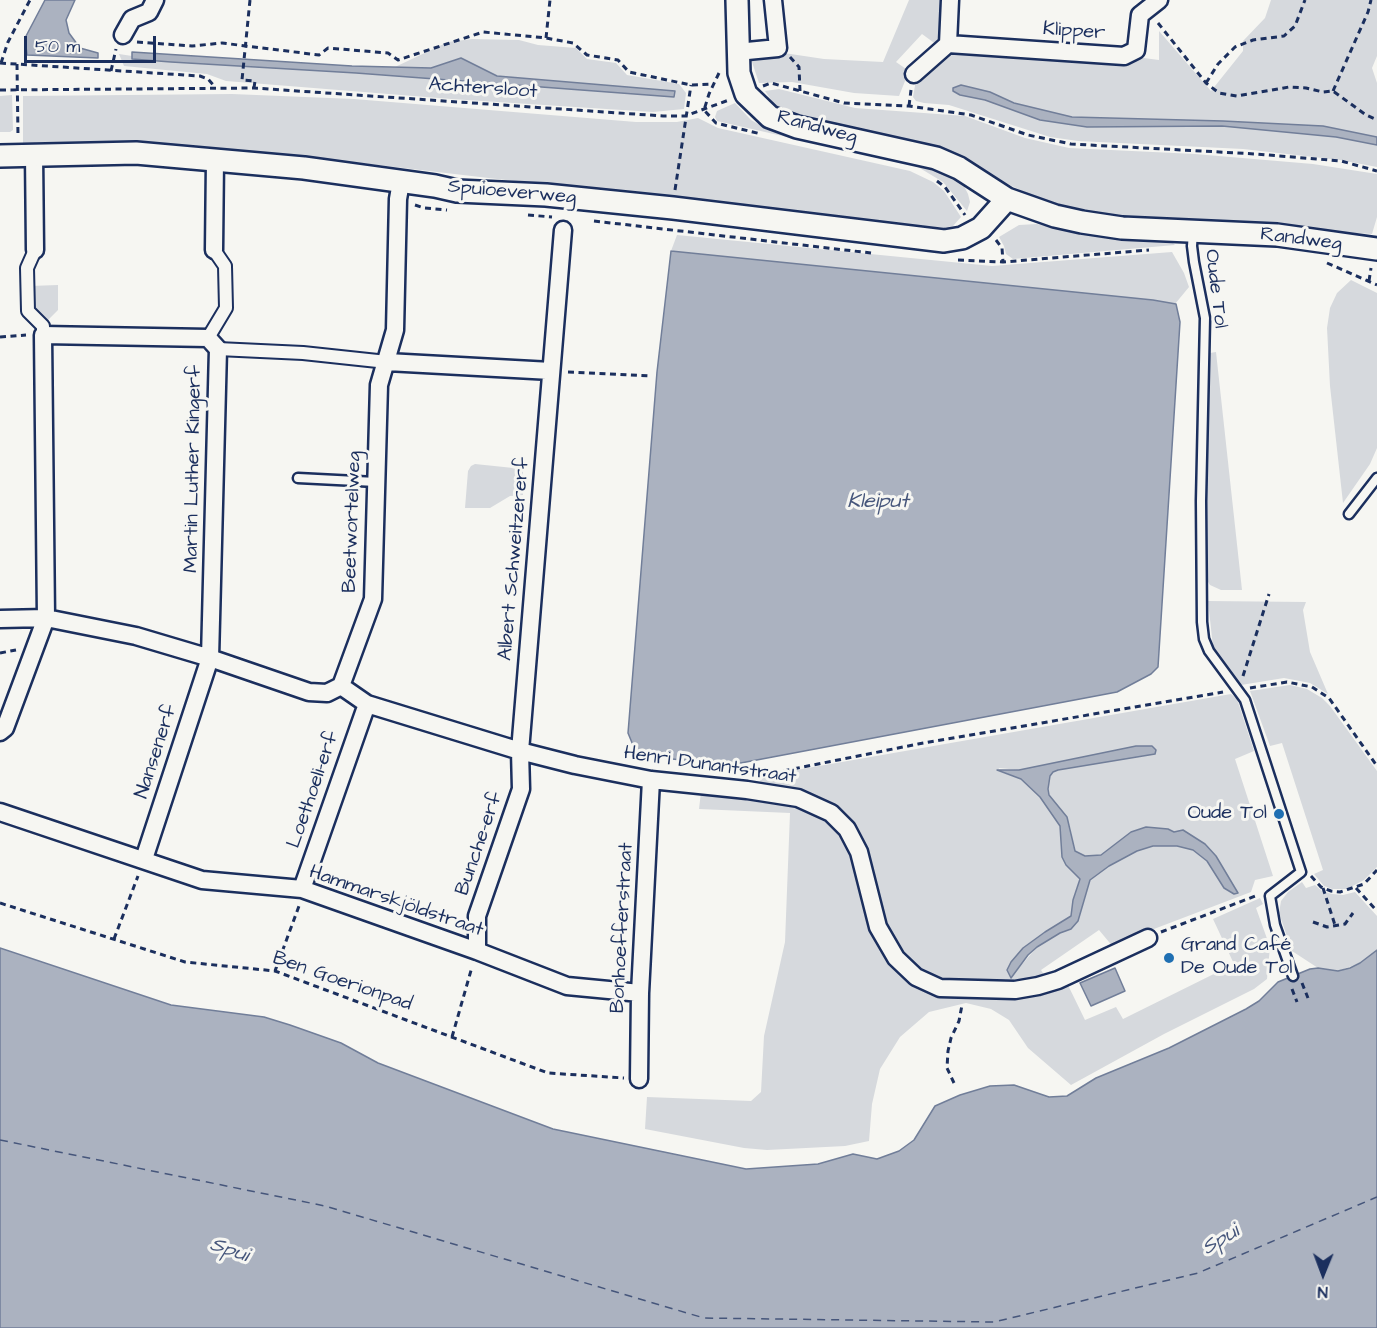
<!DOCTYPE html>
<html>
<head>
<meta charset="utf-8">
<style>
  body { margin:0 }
  #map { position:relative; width:1377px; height:1328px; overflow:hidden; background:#f6f6f2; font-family:"Architects Daughter",sans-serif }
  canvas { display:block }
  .north { position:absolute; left:1293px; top:1244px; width:60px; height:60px; -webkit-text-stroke:4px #f6f6f2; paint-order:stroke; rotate:181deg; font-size:16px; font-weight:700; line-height:24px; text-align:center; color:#1b2f5e }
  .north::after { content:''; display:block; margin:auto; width:21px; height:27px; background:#1b2f5e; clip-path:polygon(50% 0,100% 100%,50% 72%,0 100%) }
  .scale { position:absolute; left:24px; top:36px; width:132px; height:27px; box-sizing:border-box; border:3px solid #1b2f5e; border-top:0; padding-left:8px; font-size:18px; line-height:21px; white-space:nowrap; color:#1b2f5e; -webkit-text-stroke:4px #f6f6f2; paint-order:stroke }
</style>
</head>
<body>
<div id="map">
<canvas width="1377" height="1328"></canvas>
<div class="north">N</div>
<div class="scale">50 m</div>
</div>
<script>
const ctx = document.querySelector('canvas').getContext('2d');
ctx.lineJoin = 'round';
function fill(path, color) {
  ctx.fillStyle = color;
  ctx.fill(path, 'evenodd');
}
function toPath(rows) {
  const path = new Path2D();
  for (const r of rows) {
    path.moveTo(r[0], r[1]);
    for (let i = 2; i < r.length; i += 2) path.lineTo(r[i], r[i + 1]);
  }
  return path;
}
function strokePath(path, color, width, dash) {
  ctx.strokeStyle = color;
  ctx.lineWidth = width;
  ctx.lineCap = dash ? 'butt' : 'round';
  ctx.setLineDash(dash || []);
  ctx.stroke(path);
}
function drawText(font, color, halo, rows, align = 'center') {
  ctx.font = font + ' "Architects Daughter",sans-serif';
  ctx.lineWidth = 6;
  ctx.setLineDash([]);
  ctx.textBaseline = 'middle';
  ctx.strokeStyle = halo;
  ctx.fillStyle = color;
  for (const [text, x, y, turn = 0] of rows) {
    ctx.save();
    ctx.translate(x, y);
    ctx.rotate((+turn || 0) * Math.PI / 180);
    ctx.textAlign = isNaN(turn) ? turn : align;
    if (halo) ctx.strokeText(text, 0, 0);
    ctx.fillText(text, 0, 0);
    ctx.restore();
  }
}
fill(toPath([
  [909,0,945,0,942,39,937,45,922,34,896,62,909,71,899,96,854,93,792,82,759,83,751,59,784,53,824,59,883,62],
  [1271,0,1377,0,1377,56,1372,68,1377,83,1377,167,1340,160,1243,149,1078,141,1050,137,949,105,924,103,916,101,913,97,916,80,944,54,1057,60,1136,57,1159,60,1159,31,1211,91,1243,51,1243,41,1265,18],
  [472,39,519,40,538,45,576,48,587,59,616,63,627,75,679,84,686,93,684,109,653,112,451,99,226,81,207,74,124,66,119,54,132,56,132,59,171,62,356,73,674,97,675,91,497,76,461,58,431,68,395,67,448,42],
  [779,89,855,108,965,116,1025,138,1069,148,1195,154,1313,164,1377,174,1377,217,1372,234,1123,219,1051,204,936,151,806,120,792,115,774,104,765,91],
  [232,94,354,99,636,122,677,122,698,118,718,128,910,171,933,182,944,191,961,217,953,226,944,228,574,188,335,160,160,147,40,142,23,145,23,96],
  [12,95,13,130,10,132,0,132,0,96],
  [735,103,751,120,765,128,938,169,955,177,964,186,968,194,970,202,967,211,943,182,918,167,717,121,715,117,717,111],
  [1037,224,1063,230,1169,239,1175,245,1013,259,1006,254,1004,246,999,237,1019,225],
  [677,235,992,266,1172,252,1184,273,1189,287,1175,304,671,251],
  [1351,280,1377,293,1377,448,1370,464,1343,503,1330,386,1327,328,1330,308,1337,293],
  [58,285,58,310,45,323,31,311,30,286],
  [1216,352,1242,590,1221,590,1210,585,1205,577,1210,353],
  [475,464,523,469,523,495,510,496,490,508,465,508,468,471,471,466],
  [1208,601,1306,602,1303,610,1310,652,1328,694,1310,683,1284,678,1241,685,1213,647],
  [1290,685,1307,689,1322,698,1330,706,1377,771,1377,867,1364,880,1347,889,1332,889,1324,886,1314,874,1323,870,1282,743,1270,746,1250,691],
  [1231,694,1237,699,1254,751,1235,759,1273,876,1255,880,1251,892,1146,932,1114,948,1099,930,1041,970,1046,978,1008,985,929,980,891,941,853,829,760,787,759,783,761,779,779,773],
  [1136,746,1152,746,1155,754,1058,770,1053,772,1050,776,1048,789,1049,795,1070,827,1075,852,1085,856,1100,856,1131,832,1168,829,1174,832,1230,880,1238,892,1216,873,1207,861,1193,850,1177,846,1153,846,1137,851,1109,866,1090,880,1078,921,1071,929,1060,933,1037,947,1011,977,1008,970,1011,962,1023,948,1045,932,1071,916,1073,900,1080,879,1066,864,1060,826,1040,797,1021,779,998,771,999,768,1019,770],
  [701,792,775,798,823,814,850,845,868,910,926,989,1066,981,1085,1020,1116,1007,1123,1019,1234,964,1213,919,1260,898,1263,904,1256,908,1270,947,1267,979,1254,989,1164,1034,1071,1085,1028,1048,1009,1020,991,1009,966,1003,929,1012,900,1037,880,1069,872,1104,869,1141,845,1146,767,1150,744,1148,645,1129,647,1097,751,1101,761,1092,764,1036,785,942,790,813,699,809],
  [1302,882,1306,888,1315,885,1322,891,1332,894,1343,895,1355,892,1377,916,1377,950,1360,963,1338,971,1318,968,1292,951,1279,913,1281,901,1288,892]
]), '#d6d9dd');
const water = toPath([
  [45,0,75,0,66,20,69,33,80,48,98,53,98,58,27,55,25,38,45,0],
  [132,52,352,66,431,68,461,58,497,76,675,91,674,97,356,73,171,62,132,59,132,52],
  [961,85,990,92,1014,103,1072,117,1223,121,1323,126,1377,137,1377,145,1336,137,1222,126,1087,127,1040,120,985,100,960,95,953,91,953,88,961,85],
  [671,251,1153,300,1176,304,1180,322,1158,667,1151,674,1117,692,709,769,702,762,652,757,635,750,628,733,657,372,671,251],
  [1136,746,1152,746,1156,750,1155,754,1058,770,1053,772,1050,776,1048,789,1049,795,1067,817,1075,851,1085,856,1101,855,1131,832,1146,827,1168,829,1174,832,1183,830,1205,844,1216,856,1238,893,1234,894,1224,888,1207,861,1193,850,1177,846,1153,846,1137,851,1109,866,1090,880,1078,921,1071,929,1060,933,1037,947,1028,955,1011,978,1007,970,1011,962,1023,948,1045,932,1071,916,1073,900,1080,879,1066,865,1062,857,1060,826,1040,797,1021,779,997,770,1019,770,1136,746],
  [0,948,171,1005,264,1017,290,1025,341,1043,378,1063,553,1129,746,1169,818,1164,853,1154,877,1159,899,1151,914,1140,935,1106,960,1095,990,1086,1014,1085,1049,1097,1067,1096,1096,1078,1169,1048,1246,1009,1259,1001,1278,982,1310,969,1318,968,1338,971,1350,968,1360,963,1377,950,1377,1328,0,1328,0,948],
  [1115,968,1125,991,1091,1006,1080,983,1115,968]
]);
fill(water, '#abb2c0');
strokePath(water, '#717e99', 1.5);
strokePath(toPath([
  [0,1140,325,1206,704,1318,994,1322,1198,1273,1377,1197]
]), '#46567b', 1.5, [8, 6]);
const service = toPath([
  [1193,232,1192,246,1194,262,1205,318,1201,501,1202,622,1204,639,1209,651,1245,700,1301,872,1270,896,1275,925,1293,976],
  [298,478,376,482],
  [1349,514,1377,478]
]);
const pedestrian = toPath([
  [35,250,27,268,28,311,43,326,43,335],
  [208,338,226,308,225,266,214,250],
  [218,349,303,353,387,362]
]);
const minor = toPath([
  [123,35,132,19,149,12,155,0],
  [948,44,950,0],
  [737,52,778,48,773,0],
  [914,74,948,44,1124,56,1136,50,1140,15,1159,0],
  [34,154,35,250],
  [214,250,215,160],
  [387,362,551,371],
  [0,619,46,618,136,636,210,658,309,692,327,693,341,686,373,599,379,385,395,330,398,199,401,182],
  [341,686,367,704,520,751,575,765,651,780,747,790,798,798,831,813,847,829,859,852,878,927,896,958,916,977,940,988,1015,990,1038,986,1058,980,1148,938],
  [0,732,5,728,46,618,43,335,208,338,218,349,210,658,144,859],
  [0,812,202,880,302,889,477,951,567,986,640,993],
  [302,889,367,704],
  [477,951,477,916,521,789,520,751,563,230],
  [639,1079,640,993,651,780]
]);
const tertiary = toPath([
  [737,0,739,73,746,94,770,117,797,127,936,158,959,168,1007,199,1055,216,1082,222,1122,228,1277,235,1377,249],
  [0,156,136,153,304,168,435,186,457,191,546,195,673,208,944,241,962,238,981,228,1007,199]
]);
strokePath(service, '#1b2f5e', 13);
strokePath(pedestrian, '#1b2f5e', 16);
strokePath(minor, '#1b2f5e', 21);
strokePath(tertiary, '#1b2f5e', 26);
strokePath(toPath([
  [250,0,242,80,255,81,254,88],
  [1158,23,1206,83,1219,93,1237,96,1289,87,1306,88,1323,92,1333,91,1366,115,1377,120],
  [546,38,550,0],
  [137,42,192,46,222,43,319,55,328,48,388,53,398,60,483,32,546,38,573,43,587,55,618,60,629,72,691,85,713,84],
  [790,57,799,67,800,91],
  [0,63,200,76,208,79,215,87],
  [1,63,8,42,30,0],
  [17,64,18,137],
  [111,71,116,49],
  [719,73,709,94,704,110,716,123,761,134],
  [1206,83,1218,64,1235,47,1253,40,1284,36,1295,26,1305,0],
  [763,86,771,83,844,103,909,106,971,115,1028,135,1071,144,1256,154,1341,161,1377,171],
  [0,90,254,88,663,116,685,116,729,100],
  [1333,91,1368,12,1371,0],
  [909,106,911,90],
  [937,181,945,187,965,215],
  [675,190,691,85],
  [415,205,424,208,447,210],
  [528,215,552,217],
  [594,221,871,253],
  [996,240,1002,248,1003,262,1149,250],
  [958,260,1003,262],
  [1327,263,1377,285],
  [1369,281,1371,268],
  [0,337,26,335],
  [568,372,651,376],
  [0,653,16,650],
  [1243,676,1269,594],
  [1250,688,1287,682,1312,687,1329,698,1377,766],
  [763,775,918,744,1223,692],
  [1311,876,1321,887,1331,891,1340,892,1364,884,1377,870],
  [1323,888,1335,925],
  [1356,888,1377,911],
  [0,903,185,962,275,971,548,1073,624,1078],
  [1313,922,1327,927,1345,924,1353,913],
  [1161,932,1258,895],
  [114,939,138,876],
  [275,971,299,906],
  [1302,983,1308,998],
  [1292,989,1297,1002],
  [452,1037,472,967],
  [954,1083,947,1068,948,1051,951,1038,959,1021,962,1005]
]), '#1b2f5e', 3, [6, 4.5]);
strokePath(service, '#f6f6f2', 8);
strokePath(pedestrian, '#f6f6f2', 12);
strokePath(minor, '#f6f6f2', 16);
strokePath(tertiary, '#f6f6f2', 21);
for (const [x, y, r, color] of [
  [1279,814,6,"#1f6fb2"],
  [1169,958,6,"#1f6fb2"]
]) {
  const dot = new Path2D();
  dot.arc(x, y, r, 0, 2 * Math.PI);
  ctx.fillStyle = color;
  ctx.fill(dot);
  strokePath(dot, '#f6f6f2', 2);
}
drawText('20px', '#1b2f5e', '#f6f6f2', [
  ["Klipper",1074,32,4],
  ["Achtersloot",483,89,4],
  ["Randweg",817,128,15],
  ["Spuioeverweg",512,193,5],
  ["Randweg",1301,240,7],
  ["Oude Tol",1215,289,83],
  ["Martin Luther Kingerf",194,469,-89],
  ["Beetwortelweg",353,522,-88],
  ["Albert Schweitzererf",515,559,-85],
  ["Nansenerf",157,752,-72],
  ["Henri Dunantstraat",710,766,8],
  ["Loethoeli-erf",314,790,-71],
  ["Bunche-erf",480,844,-71],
  ["Hammarskjöldstraat",396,902,19],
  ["Bonhoefferstraat",623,928,-87],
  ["Ben Goerionpad",342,982,19]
]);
drawText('20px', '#1b2f5e', '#f6f6f2', [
  ["Oude Tol",1267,814],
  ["Grand Café",1181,946,"left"],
  ["De Oude Tol",1181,969,"left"]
], 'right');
drawText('italic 21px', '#46567b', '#f6f6f2', [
  ["Kleiput",878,503],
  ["Spui",1221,1241,-31],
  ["Spui",229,1251,19]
]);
</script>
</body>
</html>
